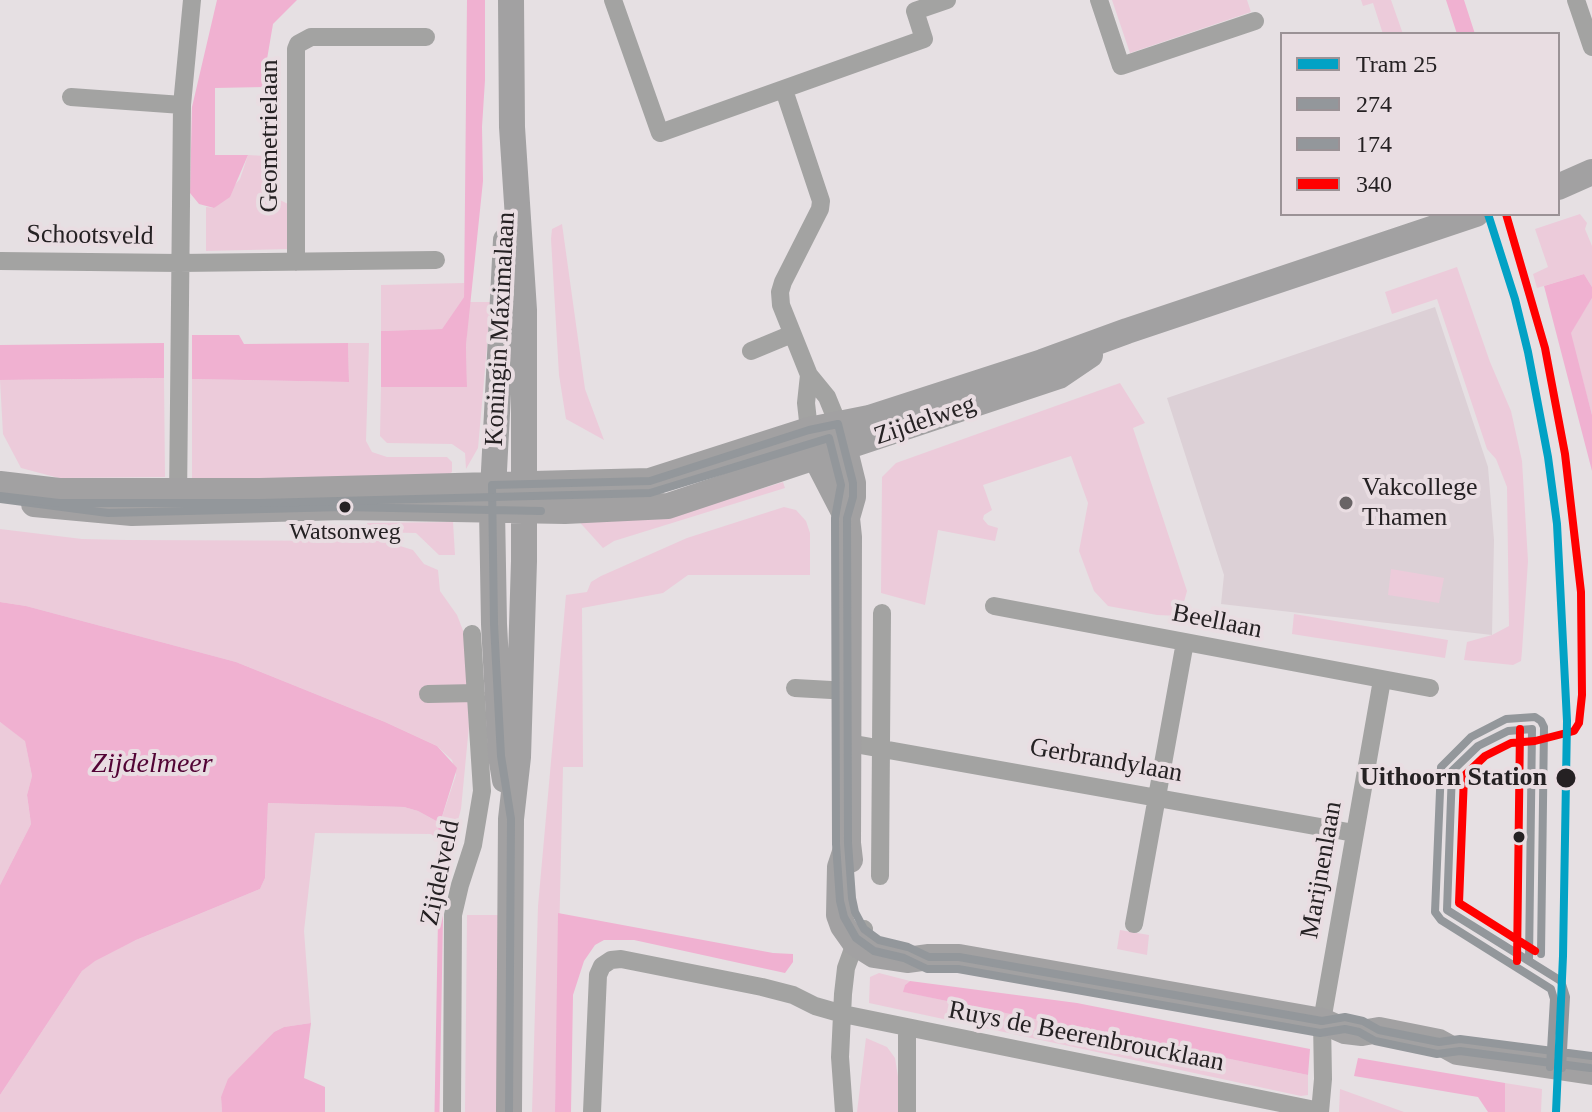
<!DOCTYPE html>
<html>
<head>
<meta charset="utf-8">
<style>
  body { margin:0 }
  #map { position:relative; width:1592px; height:1112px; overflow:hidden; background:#e6e0e3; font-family:"Times New Roman",serif }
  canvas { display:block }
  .legend { position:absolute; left:1280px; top:32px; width:280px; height:184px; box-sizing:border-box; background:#e9dde2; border:2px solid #9b9296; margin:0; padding:10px 14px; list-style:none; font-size:24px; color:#252123 }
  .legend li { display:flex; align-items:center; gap:16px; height:40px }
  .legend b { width:40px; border:2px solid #9b9296 }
</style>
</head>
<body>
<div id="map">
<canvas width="1592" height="1112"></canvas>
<ul class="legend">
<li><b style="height:10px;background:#02a2c5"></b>Tram 25</li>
<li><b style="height:10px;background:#93979b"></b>274</li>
<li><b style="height:10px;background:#93979b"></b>174</li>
<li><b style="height:10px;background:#f00"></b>340</li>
</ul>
</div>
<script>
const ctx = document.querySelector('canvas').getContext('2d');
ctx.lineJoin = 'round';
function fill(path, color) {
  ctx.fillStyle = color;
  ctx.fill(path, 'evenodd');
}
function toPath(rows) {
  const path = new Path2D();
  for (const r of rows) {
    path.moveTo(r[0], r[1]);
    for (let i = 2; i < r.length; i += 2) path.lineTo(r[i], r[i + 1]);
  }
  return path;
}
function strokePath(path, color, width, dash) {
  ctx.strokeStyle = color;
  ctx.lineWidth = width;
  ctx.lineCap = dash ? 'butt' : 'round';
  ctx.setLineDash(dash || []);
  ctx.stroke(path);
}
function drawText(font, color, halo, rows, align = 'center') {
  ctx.font = font + ' "Times New Roman",serif';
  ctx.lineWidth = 8;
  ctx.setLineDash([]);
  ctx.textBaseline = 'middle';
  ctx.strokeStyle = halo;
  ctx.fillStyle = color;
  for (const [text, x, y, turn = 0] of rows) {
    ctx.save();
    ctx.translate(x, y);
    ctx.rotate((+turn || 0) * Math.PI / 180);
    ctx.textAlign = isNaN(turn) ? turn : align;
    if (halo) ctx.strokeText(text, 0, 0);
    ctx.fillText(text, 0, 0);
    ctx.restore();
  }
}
fill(toPath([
  [1435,307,1488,467,1494,540,1492,635,1221,604,1224,575,1167,398]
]), '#dcd0d6');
fill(toPath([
  [1112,0,1247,0,1251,12,1130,53],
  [1361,0,1391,0,1403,34,1383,34,1373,3,1363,6],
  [248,155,266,156,267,182,278,199,290,205,289,249,206,251,206,207,214,208,240,179],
  [1580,214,1587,223,1585,229,1592,246,1592,287,1584,274,1537,288,1533,274,1548,267,1535,229],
  [562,224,585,389,604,440,566,419,559,375,551,239,552,229],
  [1457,267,1490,362,1511,411,1522,461,1528,561,1522,651,1521,661,1513,665,1464,660,1467,642,1492,635,1509,626,1507,487,1496,459,1487,449,1437,299,1392,314,1385,292],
  [464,283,464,297,442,329,381,331,381,285],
  [1592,298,1592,415,1570,333],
  [469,302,491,302,478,448,466,469,465,453,452,444,387,443,380,436,381,387,467,386,466,345],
  [348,343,369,343,366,441,372,452,387,457,447,457,452,462,452,472,448,475,192,480,192,379,349,382],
  [164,378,165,477,59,478,21,468,3,434,0,380],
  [1120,383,1145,423,1133,428,1187,591,1180,616,1157,615,1108,606,1094,591,1079,551,1088,503,1071,456,983,485,992,510,984,515,983,519,988,525,998,528,995,541,938,530,925,605,881,593,882,477,896,463],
  [783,482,785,488,614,541,603,548,574,516,677,515],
  [784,507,796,510,806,521,810,533,810,575,688,575,663,593,582,608,583,767,563,767,555,1112,532,1112,538,906,566,595,587,592,591,582,601,576,687,538],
  [453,522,455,555,439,555,416,533,367,532,367,523],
  [0,529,82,539,127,540,384,541,413,550,424,564,438,570,440,591,457,615,464,633,469,726,461,809,457,824,439,823,441,843,431,834,315,833,304,931,311,1023,284,1027,274,1032,252,1055,221,1097,222,1112,0,1112,0,1095,82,971,95,960,136,940,260,889,265,878,268,803,404,807,418,811,440,823,456,775,452,760,437,746,385,722,236,662,26,606,0,602],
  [1391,569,1444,578,1439,603,1388,595],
  [1294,614,1448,640,1445,658,1292,634],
  [0,722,25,740,32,776,27,795,31,824,0,885],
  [467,915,498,915,497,1112,465,1112],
  [1120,930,1149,935,1147,955,1117,949],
  [879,973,910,981,905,985,904,992,1308,1075,1308,1095,1301,1096,869,1003,870,977],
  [866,1038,887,1047,895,1058,900,1089,900,1112,857,1112],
  [1505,1083,1542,1089,1541,1112,1505,1112],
  [1340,1089,1404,1112,1339,1112]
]), '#eccbda');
fill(toPath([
  [217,0,297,0,273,24,266,65,265,87,215,88,215,155,248,155,230,197,214,208,199,204,190,193,192,107],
  [467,0,485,0,485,80,482,127,483,181,466,345,467,387,381,387,381,331,442,329,464,297],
  [1446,0,1464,0,1475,34,1457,34],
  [1584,274,1592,287,1592,298,1571,333,1592,415,1592,471,1544,286],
  [192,335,239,335,244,344,348,343,349,382,192,379],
  [164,343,164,378,0,380,0,345],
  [0,602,26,606,236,662,385,722,437,746,457,768,440,823,418,811,404,807,268,803,265,878,260,889,136,940,95,961,82,971,0,1095,0,885,31,824,27,795,32,776,25,741,0,722],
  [558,913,773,953,793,954,793,962,785,973,634,940,604,940,595,945,584,961,573,995,571,1112,555,1112],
  [910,981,1077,1003,1310,1049,1308,1075,903,992,905,985],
  [311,1023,304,1078,325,1087,325,1112,222,1112,221,1097,228,1079,274,1032,284,1027],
  [1358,1058,1505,1083,1505,1112,1488,1112,1478,1097,1354,1076]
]), '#f0b1d1');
strokePath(toPath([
  [437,1112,442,836,440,823]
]), '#f0b1d1', 5);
strokePath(toPath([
  [613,0,660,133,924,39,915,11,947,0],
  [1099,0,1121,66,1255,21],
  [1576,0,1592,47],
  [784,90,821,201,820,209,783,282,780,292,781,305,809,375,827,397,838,424],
  [71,97,182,105],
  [0,261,179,263,436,260],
  [296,262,296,49,298,44,311,37,426,37],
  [751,351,792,334],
  [809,430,806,403,809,375],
  [178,501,182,105,192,0],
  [994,606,1430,688],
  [795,688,849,691],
  [428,694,476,693],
  [849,743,1354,833],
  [880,876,882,613],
  [1134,924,1185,642],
  [452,1112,453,915,460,885,473,845,482,791,472,634],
  [592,1112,598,975,602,966,611,960,621,959,762,987,793,995,815,1006,843,1014,1320,1111],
  [844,1112,840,1057,843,994,846,968,855,943,864,929],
  [907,1112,907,1027],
  [1320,1112,1323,1079,1322,1021,1382,680]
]), '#a3a3a2', 18);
strokePath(toPath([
  [1558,187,1592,172],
  [841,434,853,483,853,497,847,518,849,537,848,843,850,860],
  [811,441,816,458,847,518],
  [0,484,59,491,260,491,650,481,809,430,869,418,1042,362,1127,331,1476,214],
  [34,504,132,513,343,507,565,511,668,506,1059,376,1090,355],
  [505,780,501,756,494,624,492,509,506,240],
  [848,843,840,867,839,915,843,926,855,943,874,955,907,960,929,957,959,957,1322,1021,1345,1031,1362,1033,1379,1030,1439,1042,1457,1052,1592,1072],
  [509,1112,511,819,518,757,524,561,524,310,512,127,511,0]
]), '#a2a1a2', 26);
strokePath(toPath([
  [0,499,108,513,343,507,541,511],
  [1532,729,1508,731,1478,746,1452,771,1447,910,1561,981,1566,997,1562,1068],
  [1529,961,1532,729],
  [509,1112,511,819,501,756,494,624,492,485,650,481,809,430,838,424,853,483,853,497,847,518,848,843,852,898,855,912,864,929,879,940,908,947,929,957,959,957,1322,1021,1345,1017,1363,1021,1379,1030,1439,1042,1460,1039,1592,1056]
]), '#93979b', 8);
strokePath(toPath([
  [0,496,59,503,260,503,650,493,829,438,841,485,835,518,836,844,840,901,844,917,856,938,874,951,904,958,927,969,958,969,1320,1033,1345,1029,1359,1032,1375,1041,1437,1054,1460,1051,1590,1068],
  [1541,954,1544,727,1541,721,1535,717,1506,719,1471,737,1441,767,1435,912,1441,920,1551,989,1554,999,1550,1067]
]), '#93979b', 8);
strokePath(toPath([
  [1506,214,1545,348,1565,454,1581,592,1582,695,1579,723,1574,731,1535,741,1511,743,1485,756,1464,776,1459,903,1535,951],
  [1517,961,1520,729]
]), '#f00', 8);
strokePath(toPath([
  [1488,214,1515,299,1528,352,1548,457,1557,524,1567,721,1563,956,1556,1112]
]), '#02a2c5', 8);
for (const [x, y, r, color] of [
  [1346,503,8,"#696466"],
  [345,507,7,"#252123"],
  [1566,778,11,"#252123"],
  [1519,837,7,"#252123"]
]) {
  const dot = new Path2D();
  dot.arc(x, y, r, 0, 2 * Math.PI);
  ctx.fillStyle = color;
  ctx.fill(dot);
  strokePath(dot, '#e9dde2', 3);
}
drawText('24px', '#252123', '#e9dde2', [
  ["Watsonweg",345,533]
]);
drawText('26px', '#252123', '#e9dde2', [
  ["Geometrielaan",270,136,-90],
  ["Schootsveld",90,236,1],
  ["Koningin Máximalaan",501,329,-87],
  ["Zijdelweg",925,421,-19],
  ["Beellaan",1217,622,11],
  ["Gerbrandylaan",1106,761,10],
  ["Marijnenlaan",1322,870,-80],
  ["Zijdelveld",441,873,-78],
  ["Ruys de Beerenbroucklaan",1086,1037,11]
]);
drawText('26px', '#252123', '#e9dde2', [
  ["Vakcollege",1362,488],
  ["Thamen",1362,518]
], 'left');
drawText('bold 26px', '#252123', '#e9dde2', [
  ["Uithoorn Station",1547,778]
], 'right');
drawText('italic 28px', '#520435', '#e9dde2', [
  ["Zijdelmeer",152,765]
]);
</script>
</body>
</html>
